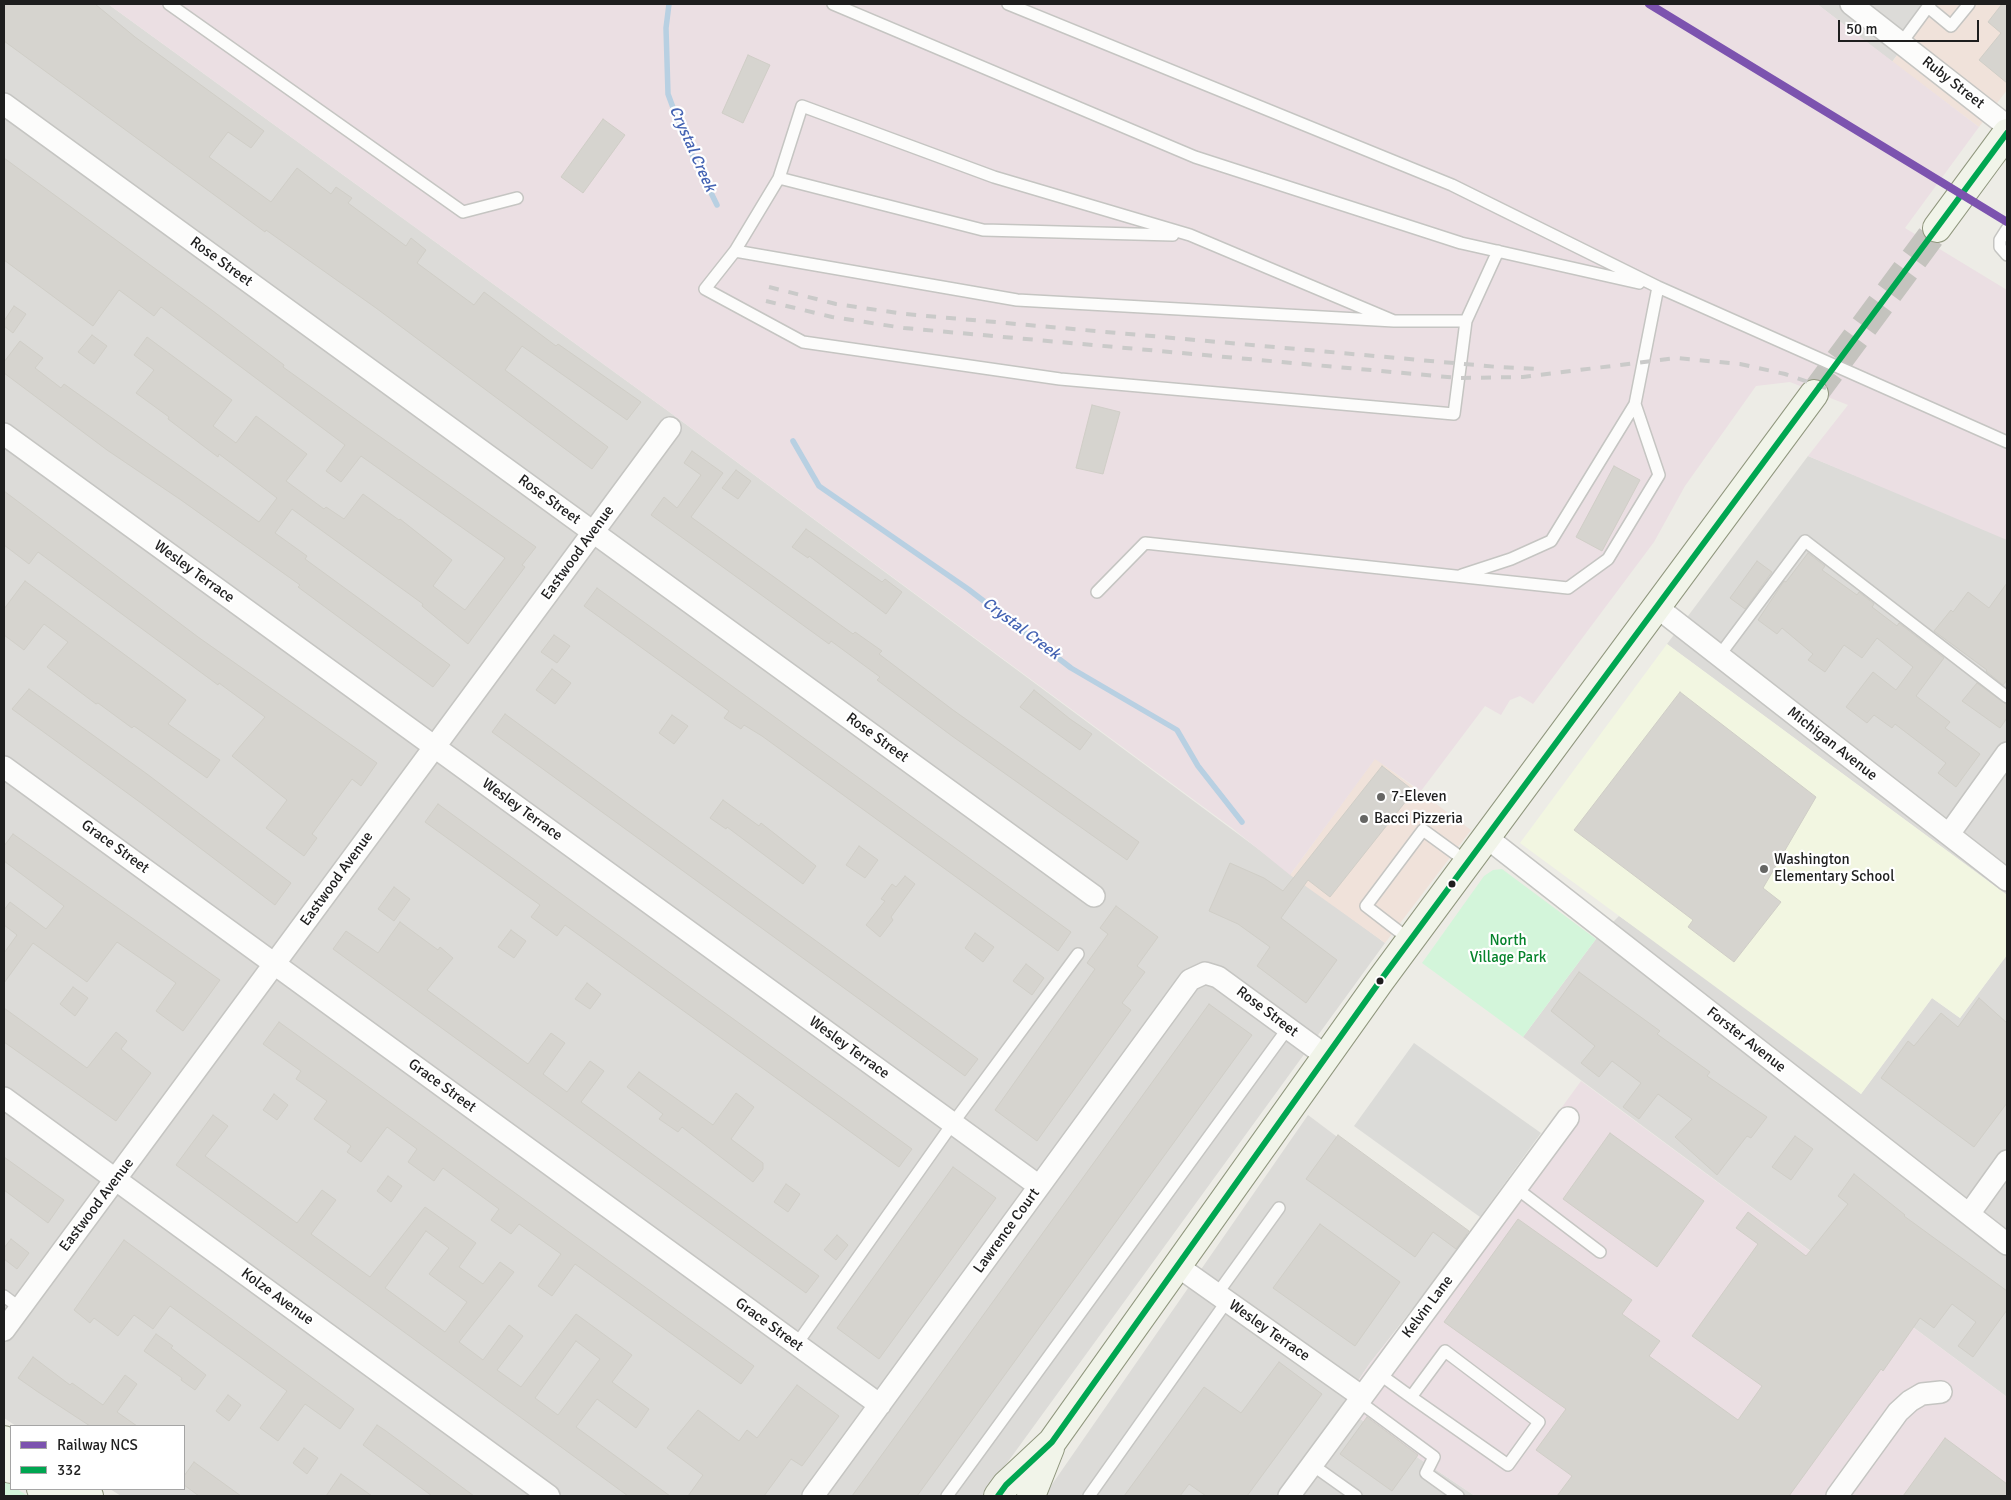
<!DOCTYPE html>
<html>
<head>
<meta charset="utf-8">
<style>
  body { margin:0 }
  #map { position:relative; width:2011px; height:1500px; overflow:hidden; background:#edece6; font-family:Signika,sans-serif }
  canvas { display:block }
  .frame { position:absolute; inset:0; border:5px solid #1e1e1e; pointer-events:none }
  .legend { position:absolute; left:10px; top:1425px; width:175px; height:65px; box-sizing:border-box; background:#fff; border:1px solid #a5a5a5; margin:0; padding:6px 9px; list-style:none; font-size:15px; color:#1e1e1e }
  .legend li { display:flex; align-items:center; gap:10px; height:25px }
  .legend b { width:25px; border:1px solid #a5a5a5 }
  .scale { position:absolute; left:1838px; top:20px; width:141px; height:22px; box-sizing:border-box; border:2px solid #1e1e1e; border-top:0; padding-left:6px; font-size:15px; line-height:18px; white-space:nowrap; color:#1e1e1e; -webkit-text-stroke:4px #fff; paint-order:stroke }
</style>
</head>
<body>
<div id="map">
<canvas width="2011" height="1500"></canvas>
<div class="frame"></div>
<ul class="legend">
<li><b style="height:6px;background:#7c53af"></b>Railway NCS</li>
<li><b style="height:6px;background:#00a651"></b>332</li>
</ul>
<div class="scale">50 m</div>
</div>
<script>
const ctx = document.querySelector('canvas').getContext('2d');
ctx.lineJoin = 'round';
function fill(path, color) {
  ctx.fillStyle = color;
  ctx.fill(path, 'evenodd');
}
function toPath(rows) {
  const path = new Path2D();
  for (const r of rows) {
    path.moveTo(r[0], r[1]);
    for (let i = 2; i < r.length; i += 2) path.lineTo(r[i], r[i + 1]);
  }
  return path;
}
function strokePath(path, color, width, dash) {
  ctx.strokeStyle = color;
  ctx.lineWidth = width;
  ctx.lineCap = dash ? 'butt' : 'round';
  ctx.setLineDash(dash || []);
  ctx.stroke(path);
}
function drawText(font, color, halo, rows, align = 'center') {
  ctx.font = font + ' Signika,sans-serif';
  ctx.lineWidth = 4.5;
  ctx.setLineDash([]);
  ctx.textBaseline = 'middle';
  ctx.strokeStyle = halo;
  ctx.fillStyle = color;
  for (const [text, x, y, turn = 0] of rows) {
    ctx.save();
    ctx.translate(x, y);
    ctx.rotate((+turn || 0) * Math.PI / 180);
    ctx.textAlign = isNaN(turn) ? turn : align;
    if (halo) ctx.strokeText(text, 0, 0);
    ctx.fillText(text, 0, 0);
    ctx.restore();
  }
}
fill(toPath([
  [4,4,108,4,668,411,1385,943,983,1496,121,1496,110,1489,184,1489,184,1426,16,1426,4,1418],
  [1817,4,1935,4,1892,62],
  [1808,456,2007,538,2007,895,1667,644],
  [1619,916,1766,1016,1861,1094,1932,998,1960,1018,2007,955,2007,1397,1523,1037,1596,939],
  [1308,1115,1469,1236,1370,1363,1341,1406,1475,1496,1044,1496]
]), '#dcdbd8');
fill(toPath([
  [1935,4,2007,4,2007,90,1979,127,1892,62],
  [1375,758,1471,830,1385,943,1290,875]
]), '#f0e2da');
fill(toPath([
  [108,4,1817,4,1979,127,1905,228,2007,290,2007,540,1808,456,1848,405,1790,382,1756,386,1685,486,1654,542,1533,704,1520,696,1510,700,1501,715,1485,706,1421,791,1375,759,1290,875,1232,828,668,411],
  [1581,1081,2007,1397,2007,1496,1475,1496,1341,1406,1370,1363,1429,1290]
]), '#ebdfe3');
fill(toPath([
  [1667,644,2007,895,2007,955,1960,1018,1932,998,1861,1094,1520,843]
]), '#f2f6e1');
fill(toPath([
  [1502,869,1596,939,1523,1037,1422,963,1484,876,1493,870],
  [4,1480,11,1485,11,1489,17,1489,28,1496,4,1496]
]), '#d3f5da');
fill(toPath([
  [1414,1043,1541,1133,1480,1217,1354,1126]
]), '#dbdbd8');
strokePath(toPath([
  [669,4,666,28,668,94,685,140,717,205],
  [793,441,819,486,968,589,1071,668,1177,730,1198,766,1242,822]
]), '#b8d0e2', 5.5);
const building = toPath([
  [4,4,95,4,135,37,264,131,251,148,228,132,209,157,271,202,297,168,331,194,336,187,352,198,348,203,406,246,411,238,426,250,417,263,474,305,484,292,556,346,558,344,641,402,627,420,522,346,505,370,608,447,592,469,376,308,266,230,265,232,4,41,4,4],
  [2002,4,2007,4,2007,83,1979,60,2001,33,1988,22,2002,4],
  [748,55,770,65,743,123,722,113,748,55],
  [603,119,625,135,583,193,561,177,603,119],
  [4,158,213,311,284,365,283,367,365,426,536,547,522,565,525,567,468,644,422,606,423,604,292,509,275,533,307,556,305,559,450,665,433,687,298,587,300,585,181,500,107,450,4,373,4,362,20,341,43,358,35,368,61,388,64,384,259,522,277,498,219,454,218,457,202,445,168,419,169,417,136,393,154,370,134,355,147,337,232,400,213,426,236,443,256,416,307,454,286,481,324,509,326,507,344,519,363,494,399,520,400,519,452,560,433,586,465,610,505,558,361,456,341,482,326,471,345,445,161,307,154,316,119,290,93,326,4,260,4,158],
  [14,306,26,314,13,333,4,326,4,321,14,306],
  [92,335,107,346,94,364,78,352,92,335],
  [1092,405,1120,412,1103,474,1076,468,1092,405],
  [692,451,723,473,691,517,853,634,855,632,882,651,879,654,953,710,1139,842,1127,860,952,736,877,680,880,677,831,641,829,644,651,515,664,497,677,508,701,475,684,463,692,451],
  [1614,466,1640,480,1602,551,1576,537,1614,466],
  [736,470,751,481,738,499,722,488,736,470],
  [4,491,198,637,377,763,361,786,352,779,312,834,317,838,304,856,266,828,287,800,232,756,265,717,219,683,218,685,38,552,29,564,4,545,4,491],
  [806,529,882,582,885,579,902,592,886,614,809,556,808,558,792,547,806,529],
  [1808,553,1825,566,1822,570,1857,595,1859,592,1874,604,1872,607,1897,626,1899,623,1944,658,1916,696,1950,722,1945,728,1980,754,1956,787,1938,773,1946,763,1895,724,1892,728,1874,715,1867,723,1846,707,1873,672,1896,690,1913,667,1877,638,1862,658,1844,645,1825,672,1808,660,1813,654,1782,628,1777,634,1758,620,1784,581,1786,582,1808,553],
  [1757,561,1772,572,1745,609,1730,598,1757,561],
  [25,581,186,700,168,724,220,760,207,778,134,726,132,728,98,703,96,704,47,667,68,642,44,624,24,650,4,635,4,609,25,581],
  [2007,583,2007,680,2003,685,1986,671,1987,670,1934,631,1951,610,1953,612,1968,592,1989,608,2007,583],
  [597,588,1071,932,1058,951,762,736,744,725,741,729,724,718,729,711,584,606,597,588],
  [554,635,570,646,557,663,541,652,554,635],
  [552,669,571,683,555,704,536,690,552,669],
  [1977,683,2007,705,2007,718,2000,728,1962,701,1977,683],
  [29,689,147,774,291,883,275,905,141,803,12,709,29,689],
  [1034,690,1070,719,1092,734,1080,750,1020,707,1034,690],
  [1680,692,1816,797,1763,888,1781,902,1734,962,1688,927,1693,920,1574,830,1680,692],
  [505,714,978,1059,965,1076,492,732,505,714],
  [672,715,688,726,674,744,659,733,672,715],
  [1382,766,1414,791,1330,897,1308,880,1281,918,1337,960,1306,1003,1257,966,1270,947,1238,924,1209,911,1230,863,1264,878,1283,891,1382,766],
  [723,800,759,826,761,823,816,866,803,884,727,827,726,829,710,818,723,800],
  [438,804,912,1149,899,1167,565,925,557,936,531,917,540,905,425,822,438,804],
  [13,834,220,980,183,1031,156,1011,176,983,117,942,87,982,33,943,4,983,4,953,17,935,4,925,4,910,10,902,46,929,64,906,4,861,4,846,13,834],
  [859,846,878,860,865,878,846,865,859,846],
  [905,876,915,884,891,917,893,920,880,937,866,925,885,901,881,899,892,884,896,887,905,876],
  [394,887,410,899,394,921,378,909,394,887],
  [1116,906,1158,937,1137,966,1145,972,1122,1003,1131,1010,1037,1141,995,1110,1095,969,1087,963,1108,934,1100,928,1116,906],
  [400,922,438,950,440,947,453,958,427,990,528,1064,551,1033,565,1043,543,1074,567,1092,590,1061,604,1071,581,1102,819,1276,806,1293,333,949,346,931,378,953,400,922],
  [511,930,526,941,514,958,498,947,511,930],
  [975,933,994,947,983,962,965,948,975,933],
  [1026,964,1044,978,1032,995,1013,981,1026,964],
  [1579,972,1660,1031,1657,1034,1710,1072,1707,1076,1767,1117,1751,1138,1747,1136,1717,1175,1675,1137,1692,1119,1658,1094,1639,1119,1623,1107,1641,1083,1612,1061,1599,1077,1581,1063,1595,1046,1551,1011,1579,972],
  [587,983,601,994,590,1009,575,999,587,983],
  [73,987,88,998,75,1016,60,1004,73,987],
  [1979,998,2007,1023,2007,1103,1974,1147,1881,1078,1908,1041,1914,1046,1941,1013,1958,1027,1979,998],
  [1209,1004,1252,1035,1012,1365,917,1496,852,1496,1209,1004],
  [4,1008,87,1068,116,1032,127,1041,121,1049,151,1073,116,1121,4,1042,4,1008],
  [279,1022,754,1366,741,1384,575,1264,552,1296,538,1286,561,1254,519,1224,511,1234,491,1220,499,1209,443,1168,434,1181,408,1162,417,1149,387,1127,361,1162,347,1152,351,1146,314,1119,327,1101,296,1079,301,1071,263,1044,279,1022],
  [639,1072,713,1125,736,1093,754,1107,731,1139,763,1163,763,1169,753,1182,682,1127,678,1132,659,1119,663,1114,627,1087,639,1072],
  [274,1094,288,1105,277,1120,263,1110,274,1094],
  [213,1115,228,1126,205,1156,297,1223,322,1190,336,1200,311,1234,370,1277,425,1207,476,1243,459,1267,483,1284,500,1262,514,1272,459,1342,483,1360,509,1325,523,1336,497,1370,521,1387,576,1314,632,1355,612,1382,649,1409,636,1428,597,1399,576,1427,670,1496,628,1496,176,1165,213,1115],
  [426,1231,449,1248,429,1274,467,1302,445,1332,385,1288,426,1231],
  [576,1341,600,1359,558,1415,535,1398,576,1341],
  [1610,1133,1704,1201,1657,1267,1563,1199,1610,1133],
  [1338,1135,1469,1231,1456,1249,1433,1232,1415,1257,1306,1179,1338,1135],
  [1795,1136,1813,1149,1791,1180,1772,1167,1795,1136],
  [4,1157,64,1200,48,1223,4,1190,4,1157],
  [953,1167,996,1198,879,1359,837,1328,953,1167],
  [1854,1174,1905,1215,1904,1216,2007,1291,2007,1310,1973,1357,1958,1346,1976,1322,1952,1304,1934,1328,1920,1318,1883,1371,1881,1369,1789,1496,1557,1496,1572,1476,1536,1450,1566,1409,1444,1322,1518,1219,1632,1300,1622,1314,1660,1341,1649,1356,1738,1420,1762,1386,1692,1336,1758,1244,1736,1228,1748,1212,1806,1256,1848,1204,1838,1196,1854,1174],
  [388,1176,402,1186,391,1202,377,1191,388,1176],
  [786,1184,800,1194,788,1212,774,1202,786,1184],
  [1320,1224,1400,1282,1355,1346,1273,1288,1320,1224],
  [837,1235,848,1245,836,1260,824,1250,837,1235],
  [11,1239,29,1253,17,1269,4,1259,4,1248,11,1239],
  [124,1240,354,1409,340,1429,305,1404,278,1441,260,1428,287,1391,170,1306,153,1329,134,1315,118,1336,94,1318,90,1323,74,1310,124,1240],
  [156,1334,173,1346,171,1348,206,1375,195,1390,181,1380,182,1378,144,1351,156,1334],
  [33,1357,70,1385,72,1383,103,1405,125,1375,137,1384,117,1412,137,1426,90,1426,38,1392,18,1378,33,1357],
  [1279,1362,1322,1394,1247,1496,1206,1496,1189,1484,1180,1496,1124,1496,1204,1387,1241,1413,1279,1362],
  [797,1385,839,1416,802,1466,791,1459,764,1496,688,1496,703,1475,667,1448,698,1410,739,1441,747,1430,757,1438,797,1385],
  [228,1395,241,1405,229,1421,216,1411,228,1395],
  [1367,1417,1418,1455,1392,1491,1340,1454,1367,1417],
  [377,1425,386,1431,474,1496,432,1496,363,1445,377,1425],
  [1945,1438,2007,1484,2007,1496,1903,1496,1945,1438],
  [304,1448,318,1458,307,1474,293,1463,304,1448],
  [194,1462,241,1496,199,1496,184,1485,184,1476,194,1462],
  [341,1474,372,1496,326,1496,341,1474]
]);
fill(building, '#d6d4cf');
strokePath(building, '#d0cec7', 1);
strokePath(toPath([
  [1814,394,1937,228]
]), '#c4c3be', 28, [28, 14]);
const service = toPath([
  [169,4,463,212,517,198],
  [833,4,1195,157,1461,243,1639,283],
  [1008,4,1452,185,1658,287,2007,442],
  [1928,7,1951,26,1969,4],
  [1902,42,1930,4],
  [779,178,983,230,1173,235],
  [2007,229,2000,240,2000,247,2007,255],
  [735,251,1017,300,1394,321,1466,321],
  [1394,321,1190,235,994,177,802,106,779,178,735,251,705,289,803,342,1060,379,1454,414,1466,321,1498,251],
  [1462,575,1511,559,1551,541,1635,404,1658,287],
  [1097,592,1145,543,1568,588,1608,559,1659,475,1635,404],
  [1719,656,1805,541,2007,697],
  [1410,940,1366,906,1423,830,1467,862],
  [1516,1188,1600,1252],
  [1217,1294,1279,1208],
  [4,1296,20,1308],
  [796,1345,953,1123,1078,954],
  [1378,1373,1411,1397,1508,1465,1539,1422,1445,1351,1411,1397],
  [1357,1400,1434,1457,1426,1473,1458,1496],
  [1311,1464,1356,1496],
  [947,1496,1288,1028],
  [1089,1496,1227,1301]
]);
const minor = toPath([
  [1851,4,2007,126],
  [4,104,1094,896],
  [4,434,1039,1186],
  [1658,608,2007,880],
  [4,767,880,1405],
  [1949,834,2007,753],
  [1486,837,2007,1244],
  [4,1098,549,1496],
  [1969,1214,2007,1161],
  [1176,1265,1361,1396],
  [4,1330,670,428],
  [813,1496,1190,980,1205,973,1218,977,1326,1056],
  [1289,1496,1568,1118],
  [1837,1496,1898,1412,1910,1401,1922,1394,1941,1392]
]);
const secondary = toPath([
  [1937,228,2007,133],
  [4,1440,11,1445],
  [4,1464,11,1469],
  [41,1489,52,1496],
  [78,1489,89,1496],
  [998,1496,1006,1485,1052,1442,1380,981,1814,394],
  [1031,1496,1050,1448]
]);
strokePath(service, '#c5c5c2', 14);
strokePath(minor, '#c5c5c2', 24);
strokePath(secondary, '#90977e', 30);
strokePath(service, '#fcfcfb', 11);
strokePath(minor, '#fcfcfb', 21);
strokePath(secondary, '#f1f4e9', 28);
strokePath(toPath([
  [769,287,836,304,905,314,1498,367,1541,369],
  [766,301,832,317,904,328,1459,378,1523,377,1676,358,1740,364,1785,374,1829,389]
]), '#cacac9', 4, [10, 10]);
strokePath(toPath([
  [998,1496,1006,1485,1052,1442,1380,981,2007,133]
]), '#00a651', 6);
strokePath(toPath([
  [1649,4,2007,222]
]), '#7c53af', 8);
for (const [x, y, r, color] of [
  [1381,797,5,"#666664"],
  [1364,819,5,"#666664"],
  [1764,869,5,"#666664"],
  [1452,884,4.5,"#1e1e1e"],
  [1380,981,4.5,"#1e1e1e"]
]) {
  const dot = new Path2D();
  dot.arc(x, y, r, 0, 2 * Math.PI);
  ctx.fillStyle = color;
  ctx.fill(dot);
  strokePath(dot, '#fff', 2);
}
drawText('15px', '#1e1e1e', '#fff', [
  ["Ruby Street",1953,83,38],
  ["Rose Street",221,262,36],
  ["Rose Street",549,500,36],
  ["Eastwood Avenue",578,553,-54],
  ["Wesley Terrace",194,572,36],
  ["Rose Street",877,738,36],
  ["Michigan Avenue",1832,744,38],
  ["Wesley Terrace",522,810,36],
  ["Grace Street",115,847,36],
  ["Eastwood Avenue",337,879,-54],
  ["Rose Street",1267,1012,37],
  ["Forster Avenue",1746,1040,38],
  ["Wesley Terrace",849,1048,36],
  ["Grace Street",442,1086,36],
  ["Eastwood Avenue",97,1205,-53],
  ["Lawrence Court",1007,1231,-54],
  ["Kolze Avenue",277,1297,36],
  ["Kelvin Lane",1428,1307,-53],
  ["Grace Street",769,1325,36],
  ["Wesley Terrace",1269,1331,35]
]);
drawText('15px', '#1e1e1e', '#fff', [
  ["7-Eleven",1391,797],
  ["Bacci Pizzeria",1374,819],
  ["Washington",1774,860],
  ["Elementary School",1774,877]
], 'left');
drawText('15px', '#05832b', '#fff', [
  ["North",1508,941],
  ["Village Park",1508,958]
]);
drawText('italic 16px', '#4463b3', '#fff', [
  ["Crystal Creek",692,149,66],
  ["Crystal Creek",1021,629,37]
]);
</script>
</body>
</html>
